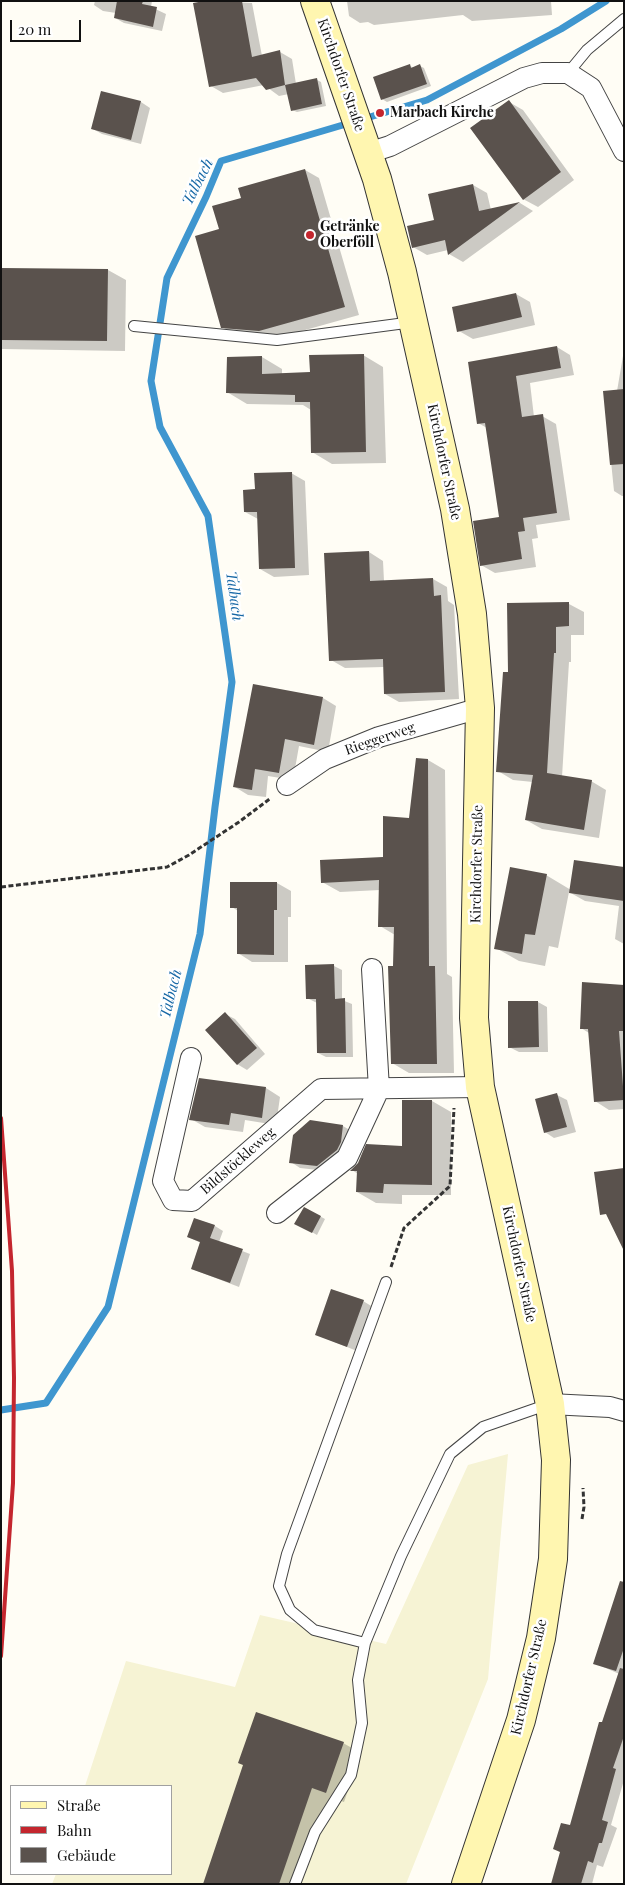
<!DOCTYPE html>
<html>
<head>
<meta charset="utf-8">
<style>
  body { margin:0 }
  #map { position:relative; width:625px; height:1885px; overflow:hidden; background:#fffdf5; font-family:"Playfair Display",serif }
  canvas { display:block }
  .frame { position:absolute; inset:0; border:2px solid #111; pointer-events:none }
  .legend { position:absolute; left:10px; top:1785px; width:162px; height:90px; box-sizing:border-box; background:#fff; border:1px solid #a0a0a0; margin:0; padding:6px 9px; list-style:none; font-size:15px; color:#111 }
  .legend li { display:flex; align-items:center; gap:10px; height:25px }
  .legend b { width:25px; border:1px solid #a0a0a0 }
  .scale { position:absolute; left:10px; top:20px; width:71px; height:22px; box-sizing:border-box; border:2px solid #111; border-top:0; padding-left:6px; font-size:15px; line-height:18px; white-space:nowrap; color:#111; -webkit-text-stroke:4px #fff; paint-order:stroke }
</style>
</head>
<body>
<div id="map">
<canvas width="625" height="1885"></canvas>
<div class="frame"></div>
<ul class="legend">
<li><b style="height:6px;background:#fff6b0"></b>Straße</li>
<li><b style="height:6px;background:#c4262e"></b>Bahn</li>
<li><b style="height:14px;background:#5a524d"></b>Gebäude</li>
</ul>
<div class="scale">20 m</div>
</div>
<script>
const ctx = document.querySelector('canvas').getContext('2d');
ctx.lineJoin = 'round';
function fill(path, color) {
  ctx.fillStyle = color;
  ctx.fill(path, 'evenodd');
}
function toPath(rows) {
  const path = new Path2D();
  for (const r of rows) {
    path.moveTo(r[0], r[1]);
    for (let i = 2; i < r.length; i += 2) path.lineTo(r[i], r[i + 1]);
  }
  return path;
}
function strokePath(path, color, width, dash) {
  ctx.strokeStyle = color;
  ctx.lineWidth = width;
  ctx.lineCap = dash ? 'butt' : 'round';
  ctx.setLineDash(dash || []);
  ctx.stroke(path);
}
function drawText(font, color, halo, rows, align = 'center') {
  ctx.font = font + ' "Playfair Display",serif';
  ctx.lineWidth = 5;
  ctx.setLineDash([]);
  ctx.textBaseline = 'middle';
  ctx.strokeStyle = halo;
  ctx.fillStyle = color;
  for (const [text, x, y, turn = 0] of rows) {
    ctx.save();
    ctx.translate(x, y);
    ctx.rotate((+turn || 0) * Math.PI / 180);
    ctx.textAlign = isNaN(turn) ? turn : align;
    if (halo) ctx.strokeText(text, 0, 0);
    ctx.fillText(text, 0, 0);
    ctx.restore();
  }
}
fill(toPath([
  [508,1454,488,1679,406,1884,52,1884,56,1874,171,1874,171,1786,85,1786,126,1661,235,1687,260,1615,386,1644,468,1465]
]), '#f6f3d4');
fill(toPath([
  [95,1,152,1,151,7,166,14,162,31,124,23,115,18,116,13,103,11,94,5],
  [211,1,252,3,262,56,280,52,292,59,296,84,317,80,321,82,326,106,297,112,292,110,289,94,279,96,264,85,223,93,211,86],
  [347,1,551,1,552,15,472,21,463,15,374,25,368,22,360,23,349,16],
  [410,66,414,68,420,66,424,68,431,86,387,102,382,99],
  [141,102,150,108,141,144,102,134,93,129],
  [509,102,523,110,574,180,538,207,523,199],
  [305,170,319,178,359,315,273,339,237,335,222,327,221,230,242,199,239,189],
  [473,185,487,193,491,210,520,203,533,211,463,262,449,254,448,250,427,255,413,247,435,221],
  [1,269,108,270,126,280,125,351,1,349],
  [516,294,530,302,535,325,473,339,459,331],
  [557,347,570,355,574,375,530,383,534,417,542,416,556,424,570,520,536,525,538,538,532,539,536,567,495,573,481,565,500,518,487,428,478,423,470,363],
  [624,350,624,496,622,496,614,491,604,392,617,391],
  [363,355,383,367,386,463,332,464,312,452,311,410,303,405,247,404,227,392,262,357,282,369,282,374,311,373],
  [291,473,305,481,309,575,274,577,260,569,258,519,245,512,256,490],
  [369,552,383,561,384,581,433,579,447,587,448,601,454,605,459,699,399,702,385,694,384,667,345,668,331,660],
  [569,604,584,612,584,635,571,635,571,662,569,662,562,777,591,781,606,790,599,838,542,829,526,820,533,782,513,780,498,771,509,673],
  [323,698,336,706,328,752,299,746,293,780,268,776,266,797,248,795,235,787],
  [428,760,445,770,447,974,452,977,454,1073,409,1073,392,1063,395,935,380,926,380,890,340,892,322,882,384,858,410,819],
  [624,868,624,944,615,939,619,906,585,901,569,892,558,948,549,946,545,966,519,961,496,948,546,875,571,890],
  [277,883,291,891,291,917,288,917,288,962,252,962,238,953,238,911,232,907],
  [334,966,342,970,342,1000,352,1004,353,1057,326,1057,318,1053,317,1003,307,998],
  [624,986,624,1109,609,1110,595,1101,589,1033,581,1028],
  [538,1002,547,1007,548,1052,519,1052,509,1047],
  [225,1014,235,1019,265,1054,247,1070,237,1064],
  [266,1088,280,1097,276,1125,245,1120,243,1132,205,1127,191,1119],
  [557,1095,567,1100,576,1132,554,1138,545,1132],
  [432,1101,451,1112,451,1195,402,1195,402,1204,376,1203,357,1192,358,1174,352,1170,403,1147],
  [311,1122,343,1126,353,1132,327,1171,300,1168,291,1162],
  [305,1208,325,1219,317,1235,296,1223],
  [215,1226,223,1231,219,1242,250,1254,239,1287,192,1269,201,1243,188,1237],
  [363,1301,373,1307,357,1351,317,1335],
  [624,1615,624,1676,594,1663],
  [624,1693,624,1780,611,1825,617,1828,603,1867,597,1865,592,1884,552,1884,603,1724],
  [343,1743,361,1753,344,1802,330,1797,300,1884,204,1884]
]), '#0003');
strokePath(toPath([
  [363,119,427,100,561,29,606,1],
  [1,1410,46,1403,108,1307,200,934,215,807,232,682,208,516,160,427,151,381,167,278,206,197,221,161,353,122]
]), '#3f96cf', 7);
fill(toPath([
  [117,1,143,1,142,4,157,7,153,27,114,18],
  [204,1,242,1,252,57,280,50,285,85,266,90,256,78,209,87,193,3],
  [410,64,411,68,420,64,427,84,381,100,373,77],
  [317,78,322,104,291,111,285,85],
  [101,91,141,101,131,140,91,129],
  [509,100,561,172,523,200,470,128],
  [305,169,345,307,259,331,221,328,195,236,219,229,212,206,241,198,238,188],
  [473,184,479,211,520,202,448,255,445,240,412,248,407,226,434,220,428,194],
  [1,268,108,269,107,341,1,340],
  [516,293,522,317,457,332,452,307],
  [557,346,561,368,516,376,522,417,543,414,557,513,523,518,525,531,518,532,522,559,480,566,473,521,499,517,485,423,477,424,468,362],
  [364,354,366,452,311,453,310,402,295,402,295,395,226,393,227,357,262,356,262,374,310,372,309,355],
  [624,389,624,464,610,465,603,391],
  [292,472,295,568,259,569,257,512,244,512,243,490,255,489,254,473],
  [369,551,370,581,433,578,434,596,441,595,445,692,384,694,383,659,329,661,324,553],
  [569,602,569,626,556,627,556,653,554,653,547,773,592,780,584,830,525,820,533,775,496,772,503,672,508,672,507,603],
  [253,684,323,697,314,745,285,739,279,773,255,769,252,790,233,787],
  [416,758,428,759,429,966,435,966,437,1064,391,1064,388,966,393,966,394,927,378,927,379,880,321,883,320,860,383,857,383,816,409,818],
  [574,860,624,867,624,901,569,893],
  [510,867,547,874,535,935,525,934,522,954,494,949],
  [230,882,277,882,277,910,274,910,274,955,237,954,237,908,230,908],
  [334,964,335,999,345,998,346,1053,317,1053,316,999,306,999,305,965],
  [582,982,624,985,624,1031,619,1031,624,1100,594,1102,588,1029,580,1029],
  [508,1001,538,1001,539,1047,508,1048],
  [225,1012,257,1048,237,1065,205,1030],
  [199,1078,266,1087,262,1118,231,1113,229,1125,189,1120],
  [557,1093,567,1127,544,1133,535,1099],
  [402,1100,432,1100,432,1185,384,1184,383,1193,356,1192,357,1171,350,1171,358,1163,366,1144,402,1146],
  [310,1120,343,1125,341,1142,337,1150,317,1166,289,1163,293,1135],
  [624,1168,624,1251,606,1214,600,1215,594,1172],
  [304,1207,321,1216,312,1233,294,1224],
  [194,1218,215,1225,210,1238,243,1249,230,1283,191,1269,200,1242,187,1237],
  [331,1289,364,1300,347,1347,315,1335],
  [620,1581,624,1582,624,1648,616,1671,593,1664],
  [620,1668,624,1669,624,1736,613,1768,616,1769,602,1820,608,1822,602,1843,599,1843,593,1863,588,1861,581,1884,551,1884,560,1852,553,1849,561,1823,570,1825,599,1722,602,1722],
  [256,1712,344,1742,326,1793,312,1788,279,1884,203,1884,243,1765,238,1763]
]), '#5a524d');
const lane = toPath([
  [568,73,587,50,624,19],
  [134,326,277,340,413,322],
  [365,1643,314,1630,290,1610,279,1586,287,1554,386,1282],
  [295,1884,315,1832,351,1775,362,1723,358,1680,365,1643,401,1556,450,1454,483,1427,549,1404]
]);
const street = toPath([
  [368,153,390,146,524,78,542,73,568,73,591,88,624,151],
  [287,785,325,759,379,737,480,708],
  [191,1058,163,1181,173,1200,192,1201,321,1089,480,1087],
  [277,1213,347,1158,379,1089,372,969],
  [550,1404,610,1407,624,1411]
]);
const secondary = toPath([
  [315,1,377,179,402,272,455,509,472,614,480,708,474,1018,480,1087,550,1404,556,1460,553,1559,541,1638,521,1720,466,1884]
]);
strokePath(lane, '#444', 12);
strokePath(street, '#444', 22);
strokePath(secondary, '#333', 30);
strokePath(toPath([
  [1,887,167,867,189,855,239,822,271,798],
  [391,1267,404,1228,450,1186,454,1108],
  [582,1519,584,1507,583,1488]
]), '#333', 3, [5, 2.5]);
strokePath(lane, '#fff', 10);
strokePath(street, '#fff', 20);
strokePath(secondary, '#fff6b0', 28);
strokePath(toPath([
  [1,1118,12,1271,14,1378,13,1483,1,1656]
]), '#c4262e', 4);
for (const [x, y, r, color] of [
  [380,113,5,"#c4262e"],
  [310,235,5,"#c4262e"]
]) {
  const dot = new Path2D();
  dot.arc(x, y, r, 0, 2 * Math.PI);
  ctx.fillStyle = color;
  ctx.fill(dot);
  strokePath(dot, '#fff', 2);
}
drawText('14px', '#111', '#fff', [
  ["Kirchdorfer Straße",341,75,71],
  ["Kirchdorfer Straße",444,462,78],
  ["Rieggerweg",380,739,-19],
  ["Kirchdorfer Straße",477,864,-89],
  ["Bildstöckleweg",238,1161,-41],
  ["Kirchdorfer Straße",519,1264,78],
  ["Kirchdorfer Straße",529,1677,-77]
]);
drawText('bold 14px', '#111', '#fff', [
  ["Marbach Kirche",390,113],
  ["Getränke",320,227],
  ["Oberföll",320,243]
], 'left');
drawText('italic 15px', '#1768a6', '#fff', [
  ["Talbach",198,182,-63],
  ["Talbach",234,596,82],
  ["Talbach",171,994,-76]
]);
</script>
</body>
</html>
